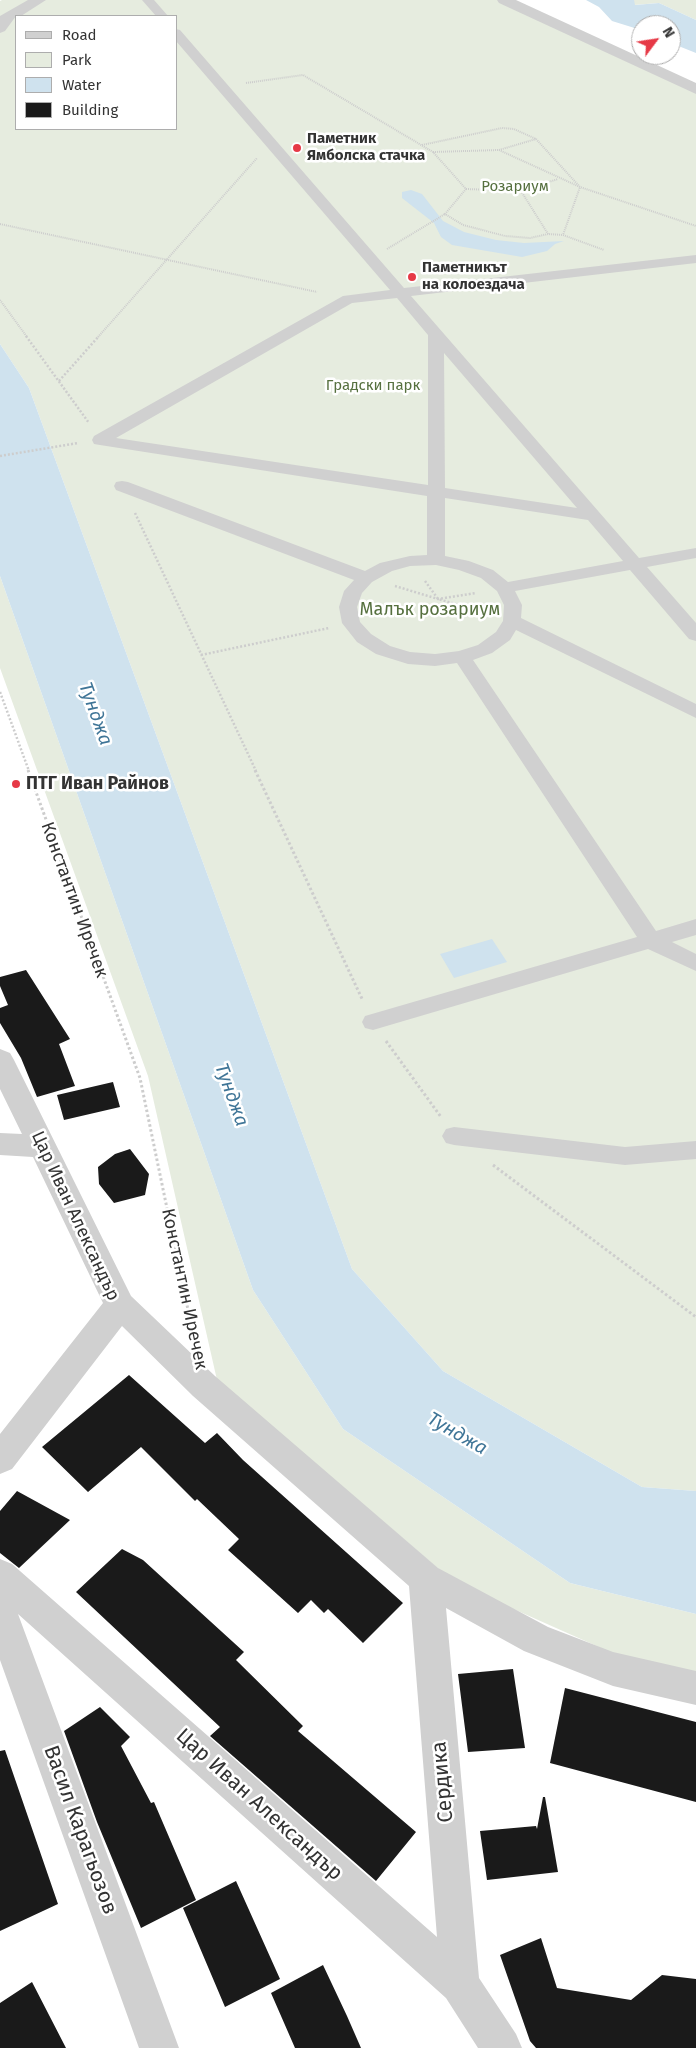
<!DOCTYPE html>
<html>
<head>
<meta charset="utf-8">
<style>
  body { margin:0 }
  #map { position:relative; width:696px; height:2048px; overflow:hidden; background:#fff; font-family:"Fira Sans",sans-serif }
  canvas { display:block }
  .legend { position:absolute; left:15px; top:15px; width:162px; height:115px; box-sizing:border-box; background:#fff; border:1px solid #adadad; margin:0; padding:6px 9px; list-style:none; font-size:15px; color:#333 }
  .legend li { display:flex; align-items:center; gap:10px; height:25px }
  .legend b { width:25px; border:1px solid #adadad }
  .north { position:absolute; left:631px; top:15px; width:50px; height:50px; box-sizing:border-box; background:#fff; border:1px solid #adadad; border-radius:50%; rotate:59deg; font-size:14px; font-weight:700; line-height:20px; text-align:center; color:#333 }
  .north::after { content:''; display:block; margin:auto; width:18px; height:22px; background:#e63946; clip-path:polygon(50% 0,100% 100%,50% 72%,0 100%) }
</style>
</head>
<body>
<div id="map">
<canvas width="696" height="2048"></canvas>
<ul class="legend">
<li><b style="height:6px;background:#d0d0d0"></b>Road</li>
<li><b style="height:14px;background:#e6ecdf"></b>Park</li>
<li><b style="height:14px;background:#cfe2ee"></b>Water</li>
<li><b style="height:14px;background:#1a1a1a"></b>Building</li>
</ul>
<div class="north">N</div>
</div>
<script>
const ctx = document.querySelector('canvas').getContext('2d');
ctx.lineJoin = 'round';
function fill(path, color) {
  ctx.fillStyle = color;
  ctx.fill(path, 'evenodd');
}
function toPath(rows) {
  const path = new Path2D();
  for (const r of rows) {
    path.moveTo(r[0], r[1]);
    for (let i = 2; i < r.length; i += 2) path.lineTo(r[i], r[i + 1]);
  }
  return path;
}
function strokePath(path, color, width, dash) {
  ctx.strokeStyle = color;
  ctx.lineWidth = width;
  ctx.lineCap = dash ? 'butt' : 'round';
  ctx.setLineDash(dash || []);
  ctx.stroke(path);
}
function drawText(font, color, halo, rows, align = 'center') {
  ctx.font = font + ' "Fira Sans",sans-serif';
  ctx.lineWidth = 5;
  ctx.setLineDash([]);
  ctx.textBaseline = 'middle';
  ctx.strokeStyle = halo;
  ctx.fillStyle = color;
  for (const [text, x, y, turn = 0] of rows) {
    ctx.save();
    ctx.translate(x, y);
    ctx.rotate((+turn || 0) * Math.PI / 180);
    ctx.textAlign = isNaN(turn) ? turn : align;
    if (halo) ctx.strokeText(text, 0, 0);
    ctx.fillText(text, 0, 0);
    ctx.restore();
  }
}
fill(toPath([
  [2,0,504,0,696,89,696,1491,642,1487,443,1371,352,1269,29,388,0,344,0,1],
  [16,16,176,16,176,129,16,129],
  [634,0,696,0,696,20,659,3,634,5],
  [0,576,253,1290,343,1429,570,1583,696,1614,696,1674,619,1656,455,1583,217,1380,148,1076,0,668]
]), '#e6ecdf');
fill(toPath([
  [586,0,634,0,635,5,659,3,696,20,696,53,671,43,671,25,641,25,641,30,612,21,599,7],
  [411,190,422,194,443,221,464,232,496,240,524,243,564,241,555,244,547,251,522,257,452,245,441,237,434,223,402,198,402,192],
  [0,344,29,388,352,1269,443,1371,642,1487,696,1491,696,1614,570,1583,343,1429,253,1290,0,576],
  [492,939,507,962,454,978,440,954]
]), '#cfe2ee');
fill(toPath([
  [26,970,70,1039,59,1044,75,1086,37,1097,21,1058,0,1023,0,1008,8,1005,0,986,0,977],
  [113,1082,120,1107,64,1120,57,1095],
  [130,1149,149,1174,145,1195,114,1203,99,1184,98,1167,115,1154],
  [129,1375,205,1443,217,1433,243,1460,403,1603,363,1643,328,1609,324,1613,311,1600,298,1613,228,1550,239,1539,197,1499,195,1501,141,1447,88,1492,42,1447],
  [17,1491,70,1520,19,1568,0,1553,0,1511],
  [122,1549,143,1560,244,1652,236,1660,303,1726,298,1731,416,1832,376,1881,210,1736,220,1727,76,1592],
  [513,1669,525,1748,468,1752,458,1674],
  [565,1688,696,1722,696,1802,550,1763],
  [100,1707,130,1737,121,1746,151,1803,154,1802,196,1900,141,1928,97,1822,64,1731],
  [5,1750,58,1904,0,1931,0,1751],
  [543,1797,545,1797,558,1872,487,1880,480,1831,536,1826,537,1829],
  [236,1881,280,1979,225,2007,183,1908],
  [541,1938,557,1988,631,2000,662,1975,696,1979,696,2048,536,2048,530,2041,500,1955],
  [323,1965,347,2016,361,2048,295,2048,271,1993],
  [32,1982,66,2048,0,2048,0,2003]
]), '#1a1a1a');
strokePath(toPath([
  [246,83,303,75,433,152,466,189,445,214,463,225,505,236,530,238,548,234,563,235,604,250],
  [422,145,502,128,514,129,536,139,580,187,563,235],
  [499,150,580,187,696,226],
  [433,152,499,150,536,139],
  [466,189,521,191,558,179],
  [521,191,548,234],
  [0,224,317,292],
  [387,249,445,214],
  [0,300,27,337],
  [98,337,257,158]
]), '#cdcdcd', 2, [1, 1]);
strokePath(toPath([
  [26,336,89,423],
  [59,381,99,336],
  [0,456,78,443],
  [135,513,256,771],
  [425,581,438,599,490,614],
  [395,586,438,599,476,593],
  [201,655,329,628],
  [0,692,29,771]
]), '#cdcdcd', 2.5, [2, 2]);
strokePath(toPath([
  [28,770,140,1078,192,1329],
  [255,770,363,1001],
  [386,1041,441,1117],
  [493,1165,696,1317]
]), '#cdcdcd', 3, [2.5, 2.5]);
strokePath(toPath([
  [192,1328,193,1334]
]), '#cdcdcd', 4, [3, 3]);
fill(toPath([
  [142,0,154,0,168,16,156,16,142,0],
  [176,29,180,30,404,288,696,255,696,263,411,296,639,558,696,548,696,558,647,567,696,623,696,641,689,639,630,570,515,591,522,605,521,618,696,704,696,718,516,630,510,640,492,653,473,660,656,931,696,919,696,935,672,942,696,954,696,971,648,949,373,1030,365,1028,362,1022,365,1016,637,937,457,663,435,666,408,664,376,654,357,642,342,623,339,607,344,591,354,580,116,490,114,486,116,482,122,481,128,482,365,571,380,563,410,556,427,555,427,496,100,445,94,444,92,440,94,436,343,296,390,290,176,41,176,29],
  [397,298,428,335,428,485,116,438,352,303,397,298],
  [444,353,577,508,445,488,444,353],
  [445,498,588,520,623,561,508,582,493,570,469,561,445,556,445,498],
  [436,565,459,570,481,578,497,591,504,605,503,621,496,632,478,645,459,651,435,654,410,652,390,646,371,634,360,622,357,607,362,593,372,582,392,571,410,566,436,565],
  [454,1127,625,1147,696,1141,696,1159,625,1165,454,1145,446,1143,442,1136,446,1129,454,1127]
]), '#d0d0d0');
fill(toPath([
  [28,0,46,0,21,16,16,16,5,31,0,33,0,16,28,0],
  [0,1049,10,1053,14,1060,131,1296,215,1376,438,1568,548,1627,613,1652,696,1671,696,1705,613,1686,524,1651,446,1608,479,1978,516,2034,522,2048,478,2048,446,1998,18,1614,179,2048,139,2048,0,1660,0,1559,12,1564,437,1937,409,1586,193,1396,122,1326,12,1469,0,1474,0,1434,103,1303,33,1157,0,1155,0,1133,22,1134,0,1089,0,1049]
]), '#d0d0d0');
fill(toPath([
  [497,0,516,0,696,83,696,94,499,3,497,0]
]), '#d0d0d0');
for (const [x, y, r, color] of [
  [297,148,5,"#e63946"],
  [412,277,5,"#e63946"],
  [16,784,5,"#e63946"]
]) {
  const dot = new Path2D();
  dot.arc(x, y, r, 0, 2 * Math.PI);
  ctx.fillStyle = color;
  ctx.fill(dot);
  strokePath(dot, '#fff', 2);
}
drawText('bold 15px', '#333', '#fff', [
  ["Паметник",307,139],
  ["Ямболска стачка",307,156],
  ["Паметникът",422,268],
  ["на колоездача",422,285]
], 'left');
drawText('15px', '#56703f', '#fff', [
  ["Розариум",515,187],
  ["Градски парк",373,386]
]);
drawText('18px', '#56703f', '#fff', [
  ["Малък розариум",430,610]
]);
drawText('bold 18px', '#333', '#fff', [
  ["ПТГ Иван Райнов",26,784]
], 'left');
drawText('18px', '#333', '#fff', [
  ["Константин Иречек",74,900,70],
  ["Цар Иван Александър",75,1216,65],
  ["Константин Иречек",184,1289,78]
]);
drawText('italic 19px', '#3f7597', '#fff', [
  ["Тунджа",95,714,70],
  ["Тунджа",231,1095,70],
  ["Тунджа",457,1434,30]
]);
drawText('21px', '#333', '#fff', [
  ["Сердика",443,1782,-95],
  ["Цар Иван Александър",259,1805,42],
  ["Васил Карагьозов",80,1830,70]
]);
</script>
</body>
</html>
